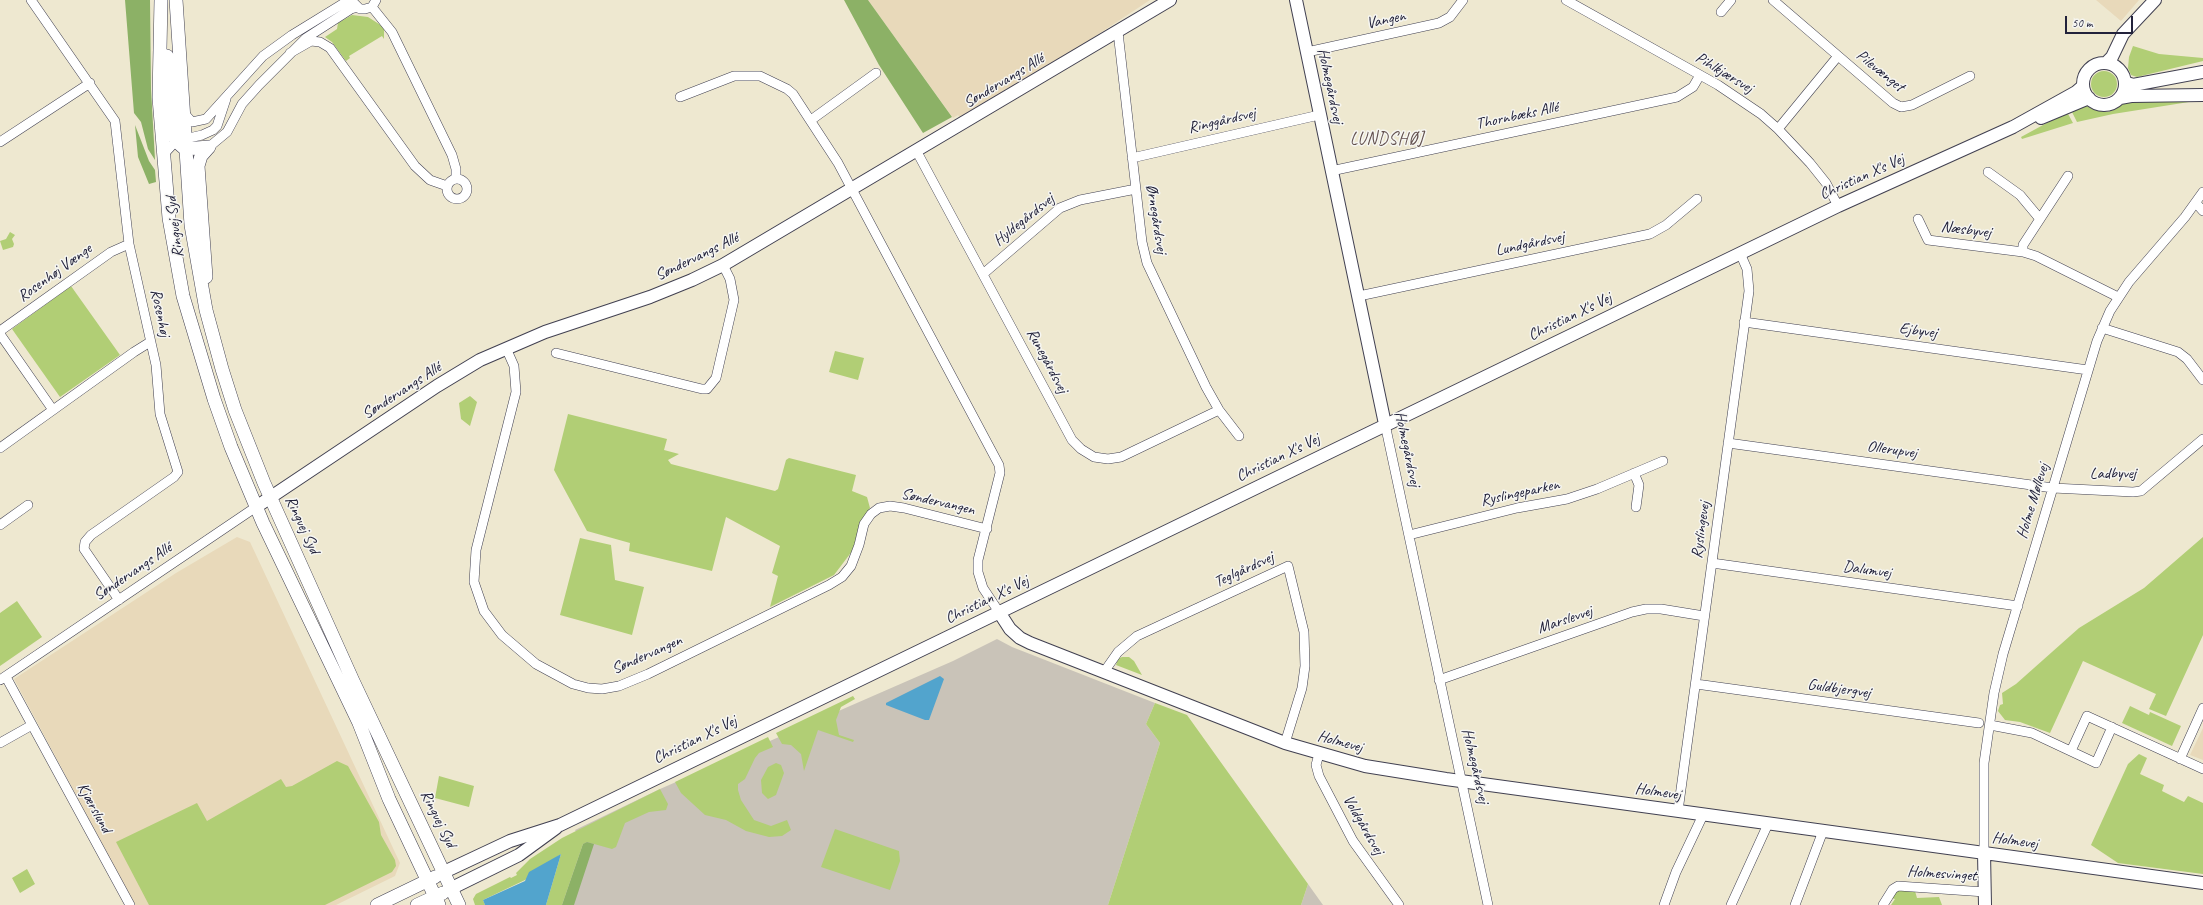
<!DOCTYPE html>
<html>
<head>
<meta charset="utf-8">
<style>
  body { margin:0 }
  #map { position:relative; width:2203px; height:905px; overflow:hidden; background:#eee8d0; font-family:Caveat,sans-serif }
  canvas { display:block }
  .scale { position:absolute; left:2065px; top:16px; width:68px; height:18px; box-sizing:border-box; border:2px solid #22223b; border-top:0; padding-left:5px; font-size:12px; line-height:14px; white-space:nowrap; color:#22223b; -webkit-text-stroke:3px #f6f6f2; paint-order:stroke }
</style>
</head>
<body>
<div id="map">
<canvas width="2203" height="905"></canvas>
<div class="scale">50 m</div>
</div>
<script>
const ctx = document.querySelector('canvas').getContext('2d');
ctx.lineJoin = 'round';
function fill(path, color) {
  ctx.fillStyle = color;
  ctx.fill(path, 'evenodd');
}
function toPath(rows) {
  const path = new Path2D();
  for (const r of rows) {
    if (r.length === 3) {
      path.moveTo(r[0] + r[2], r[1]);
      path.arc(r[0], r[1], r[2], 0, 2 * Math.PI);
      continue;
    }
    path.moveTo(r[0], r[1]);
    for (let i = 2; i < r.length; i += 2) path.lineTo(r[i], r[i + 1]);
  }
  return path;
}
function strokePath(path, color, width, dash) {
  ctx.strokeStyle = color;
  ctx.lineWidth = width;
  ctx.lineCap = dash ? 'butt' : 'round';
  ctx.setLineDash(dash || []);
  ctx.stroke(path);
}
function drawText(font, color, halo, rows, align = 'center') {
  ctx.font = font + ' Caveat,sans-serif';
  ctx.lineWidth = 3;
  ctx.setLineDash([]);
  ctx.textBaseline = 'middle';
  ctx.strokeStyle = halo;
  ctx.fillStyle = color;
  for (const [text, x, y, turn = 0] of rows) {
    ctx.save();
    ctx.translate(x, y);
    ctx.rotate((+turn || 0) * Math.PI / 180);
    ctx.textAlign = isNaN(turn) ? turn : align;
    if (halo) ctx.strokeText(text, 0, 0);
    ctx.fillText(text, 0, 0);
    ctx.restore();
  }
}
fill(toPath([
  [868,0,1150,0,964,123,958,115,953,118],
  [2096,0,2139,0,2121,21],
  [237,537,250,542,400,863,395,876,336,905,135,905,14,679,176,573],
  [2203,728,2203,760,2190,755]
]), '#e8d9ba');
fill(toPath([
  [997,639,1012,647,1155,703,1146,724,1160,743,1108,905,562,905,583,844,575,830,660,789,953,661],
  [1308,884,1323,905,1301,905]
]), '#c9c3b8');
fill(toPath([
  [352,15,368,17,379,24,384,28,384,39,382,36,349,56,350,58,346,61,332,42,325,37,337,29,338,23],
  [2133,46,2159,54,2203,58,2203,61,2137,77,2131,75,2128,68,2129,57],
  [2104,84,13],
  [2127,101,2183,101,2189,102,2113,114,2077,122,2071,110,2085,105,2094,110,2108,112,2116,109],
  [2067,112,2073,123,2022,139,2021,137],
  [10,232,15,235,12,239,14,244,13,247,3,250,0,241,6,239],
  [71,286,120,355,60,397,12,329],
  [835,351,864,358,858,380,829,372],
  [470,396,477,402,470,426,461,419,459,403],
  [568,414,667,439,664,450,679,454,668,460,671,464,775,491,778,489,786,460,789,458,856,475,852,491,867,497,870,508,860,522,853,550,834,575,770,607,778,576,772,573,780,546,726,517,712,571,629,551,630,543,587,531,554,470],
  [2203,537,2203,635,2166,716,2149,709,2156,694,2083,661,2050,733,2020,722,2005,720,1998,711,2000,705,2003,704,2002,693,2016,684,2079,628,2144,588],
  [580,538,611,545,615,580,644,587,632,635,560,615],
  [17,601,42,637,0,666,0,613],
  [1122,657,1129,657,1134,661,1142,675,1116,665,1118,659],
  [853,696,855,699,841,707,836,720,839,735,854,740,853,742,818,730,804,771,801,754,791,745,782,744,776,733],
  [1155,703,1187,715,1308,884,1301,905,1108,905,1160,743,1146,724],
  [2130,706,2149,715,2150,712,2181,726,2172,746,2122,723],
  [768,737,773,747,759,753,755,758,745,779,738,784,738,790,741,800,754,820,771,826,787,820,791,830,782,836,769,837,746,831,726,820,705,815,681,793,675,782],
  [2139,754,2147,758,2140,774,2164,785,2162,791,2184,802,2188,796,2203,803,2203,874,2118,863,2091,845,2128,764],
  [337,761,348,766,379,822,381,835,395,860,396,866,392,872,325,905,149,905,116,842,197,803,207,821,281,779,286,787,292,786],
  [776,763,781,765,784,773,776,795,768,799,762,793,761,780,768,767],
  [439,776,474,786,469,807,435,798],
  [660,789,668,804,666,810,649,812,625,823,616,847,612,849,587,842,583,844,562,905,546,905,561,854,525,880,483,900,485,905,475,905,473,899,476,894,510,877,511,878,517,875,516,873,530,859,562,838],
  [835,829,899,851,900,861,890,890,821,867],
  [27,869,35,884,20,893,12,878],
  [1895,891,1915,891,1917,898,1939,897,1942,905,1891,905,1895,899,1891,898]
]), '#b1ce75');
fill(toPath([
  [125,0,150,0,151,89,155,160,148,149,141,122,134,113],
  [844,0,868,0,952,117,923,133,879,65],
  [135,125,149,161,155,170,156,182,149,184,138,157],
  [587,842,594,844,574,905,562,905,583,844]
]), '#8cb166');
fill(toPath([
  [940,676,944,679,929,720,925,720,886,705,886,703],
  [561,854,546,905,485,905,483,900,525,881,529,872]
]), '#52a4cd');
const minor = toPath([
  [31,0,115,121,129,244,156,365,160,414,178,472,174,477,91,535,85,542,84,549,119,600],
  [1566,0,1718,85,1761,114,1778,129,1810,163,1826,183,1838,206],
  [1773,0,1893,103,1901,107,1912,105,1970,76],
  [354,3,360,9,365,9,372,7,376,0],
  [372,7,392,32,452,155,456,169,456,179],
  [1721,12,1731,0],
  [1118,32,1142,242,1147,263,1206,387,1219,410,1239,436],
  [1307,52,1439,23,1450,17,1463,0],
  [290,53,311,41,320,42,330,48,415,166,430,180,447,186],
  [680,97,734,76,760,76,787,89,793,94,838,163,999,465,1000,473,978,560,978,572,983,588,999,612],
  [184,113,192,122,206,119,263,56,292,35,349,0],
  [811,120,876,73],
  [1778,129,1838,56],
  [0,142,90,83],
  [209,147,227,132,242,104,259,85,306,38,351,9,358,7],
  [917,152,1072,440,1081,449,1094,457,1108,459,1121,457,1219,410],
  [163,155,176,141,202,135,213,130,217,126,226,99],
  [1132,158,1319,115],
  [1331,171,1677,97,1693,87,1700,75],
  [1988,172,2020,195,2040,219],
  [457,189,10],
  [2196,203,2203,211],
  [1918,219,1928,240,2023,252,2036,256,2118,297],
  [2023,252,2023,245,2068,176],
  [983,274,1060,208,1080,200,1136,189],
  [1359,296,1650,234,1666,225,1697,199],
  [1744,322,2088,370],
  [2102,328,2178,352,2187,359,2203,380],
  [0,331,111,252,129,244],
  [0,334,53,410],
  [506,348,514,366,516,392,476,550,474,582,484,611,502,635,536,664,573,684,588,688,602,689,619,686,648,674,829,585,842,577,851,566,859,545,864,524,871,514,879,508,890,506,904,508,987,529],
  [556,353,702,389,707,389,716,378,734,300,730,279,723,265],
  [1385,424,1488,905],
  [1728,443,2053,488,2133,492,2141,491,2203,439],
  [0,448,134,352,150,342],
  [1634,473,1639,485,1636,507],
  [0,525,28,505],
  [1409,535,1517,508,1567,499,1597,489,1663,461],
  [1712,563,2018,606],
  [1104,672,1118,652,1137,636,1288,566,1304,632,1305,666,1302,688,1285,743],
  [6,677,130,905],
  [0,680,256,507],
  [1439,680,1632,612,1646,609,1661,609,1704,616],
  [1696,684,1979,723],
  [1990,725,2032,733,2096,763,2112,727],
  [0,743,32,725],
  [2071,751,2087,716,2203,769],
  [1319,754,1316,765,1319,776,1353,841,1399,905],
  [2180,759,2203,708],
  [1678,811,1749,291,1747,269,1740,253],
  [1984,853,1984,763,1994,693,2003,654,2097,341,2110,311,2129,282,2185,217,2203,192],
  [1664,905,1676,872,1703,815],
  [1731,905,1768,824],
  [1795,905,1823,831],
  [1883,905,1893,889,1898,886,1985,892]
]);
const tertiary = toPath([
  [1296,0,1385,424],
  [2106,63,2112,57,2123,34,2155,0],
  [2104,84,21],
  [2125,82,2133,85,2203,72],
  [2120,98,2131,96,2203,95],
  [2041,118,2089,98],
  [256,507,437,386,480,360,545,332,650,297,692,280,723,265,1170,0],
  [999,612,1010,629,1020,638,1030,643,1285,743,1365,766,1446,779,2203,883],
  [1984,853,1985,905],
  [444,872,510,841,560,825,1838,206,2013,127,2076,92,2083,86],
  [452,888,519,855,556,828]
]);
const secondary = toPath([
  [161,0,159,98,169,218,183,296,214,399,231,447,263,523,359,723,389,799,439,905],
  [176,0,191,225,206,310,222,369,235,410,264,483,353,681,459,905],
  [167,56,172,129,176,141,185,149,209,147],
  [206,277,198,166,201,156,209,147],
  [377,905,435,877],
  [417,905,443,893]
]);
strokePath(minor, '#414051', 10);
strokePath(tertiary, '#414051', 14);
strokePath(secondary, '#414051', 14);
strokePath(minor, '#fff', 9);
strokePath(tertiary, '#fff', 12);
strokePath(secondary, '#fff', 13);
drawText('16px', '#22223b', '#f6f6f2', [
  ["Vangen",1386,20,-12],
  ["Pilevænget",1880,71,39],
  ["Pihlkjærsvej",1724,73,31],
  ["Søndervangs Allé",1004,81,-31],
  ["Holmegårdsvej",1330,86,78],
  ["Thornbæks Allé",1517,116,-12],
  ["Ringgårdsvej",1222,121,-13],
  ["Christian X's Vej",1862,177,-24],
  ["Ørnegårdsvej",1156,219,81],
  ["Hyldegårdsvej",1024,220,-39],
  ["Ringvej Syd",175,227,-97],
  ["Næsbyvej",1966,230,7],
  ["Lundgårdsvej",1530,244,-12],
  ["Søndervangs Allé",697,257,-26],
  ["Rosenhøj Vænge",55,273,-36],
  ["Rosenhøj",160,313,78],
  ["Christian X's Vej",1570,317,-26],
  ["Ejbyvej",1918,331,8],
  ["Runegårdsvej",1047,361,62],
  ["Søndervangs Allé",402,391,-33],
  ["Holmegårdsvej",1407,449,78],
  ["Ollerupvej",1892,450,8],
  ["Christian X's Vej",1278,458,-26],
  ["Ladbyvej",2113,474],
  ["Ryslingeparken",1520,493,-12],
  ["Holme Møllevej",2033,501,-73],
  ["Søndervangen",938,502,13],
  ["Ringvej Syd",302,525,65],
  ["Ryslingevej",1701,530,-82],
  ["Teglgårdsvej",1244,570,-25],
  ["Dalumvej",1867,570,8],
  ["Søndervangs Allé",133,572,-34],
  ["Christian X's Vej",987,600,-26],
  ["Marslevvej",1565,620,-19],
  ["Søndervangen",647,655,-24],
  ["Guldbjergvej",1839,689,8],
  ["Christian X's Vej",695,740,-26],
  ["Holmevej",1340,742,15],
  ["Holmegårdsvej",1475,766,77],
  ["Holmevej",1658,792,8],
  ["Kjærslund",94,808,61],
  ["Ringvej Syd",438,819,64],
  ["Voldgårdsvej",1363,825,60],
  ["Holmevej",2015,841,8],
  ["Holmesvinget",1942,874,4]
]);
ctx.letterSpacing = '1px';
drawText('17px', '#62504e', '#f6f6f2', [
  ["LUNDSHØJ",1387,140]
]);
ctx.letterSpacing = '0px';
</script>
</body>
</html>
